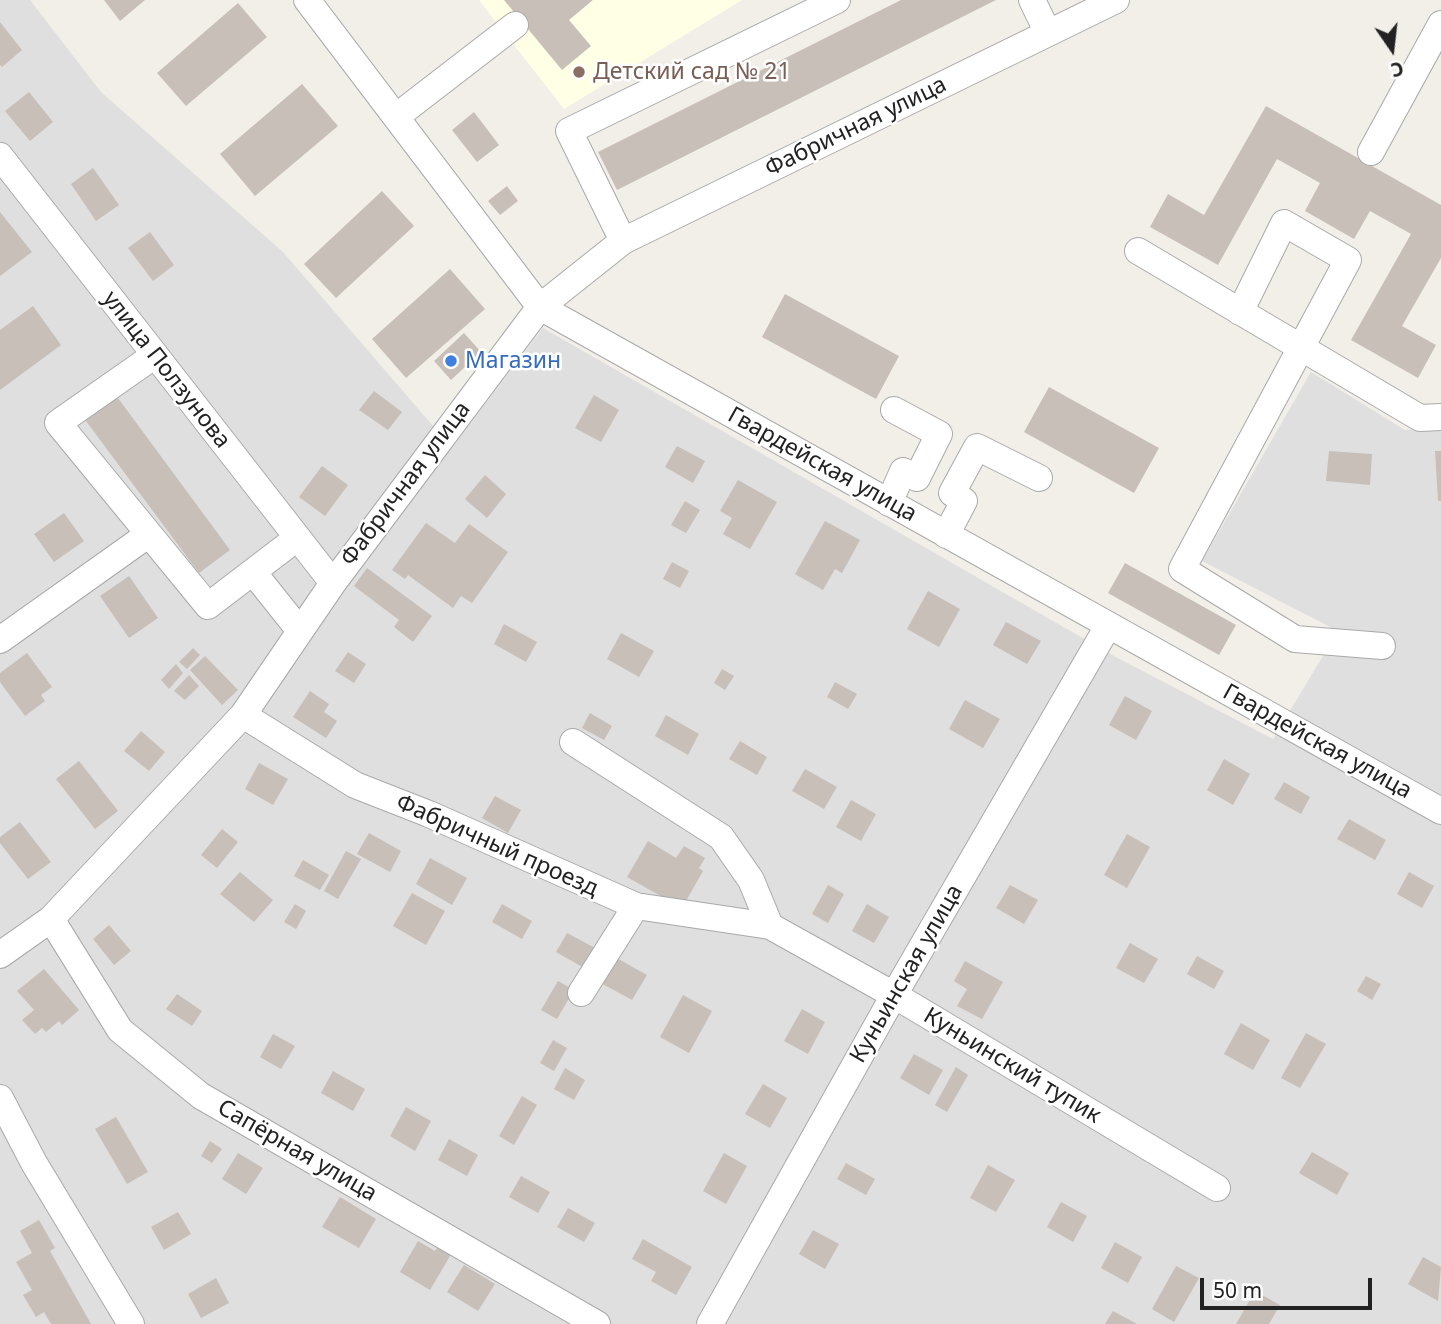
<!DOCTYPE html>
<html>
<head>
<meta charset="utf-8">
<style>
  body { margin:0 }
  #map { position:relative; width:1441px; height:1324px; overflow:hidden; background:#f2efe9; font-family:"Noto Sans",sans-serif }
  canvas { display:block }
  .north { position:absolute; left:1357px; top:14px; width:70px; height:70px; -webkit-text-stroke:5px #fff; paint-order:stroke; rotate:166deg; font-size:19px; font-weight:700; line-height:28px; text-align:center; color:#222 }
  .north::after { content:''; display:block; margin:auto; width:24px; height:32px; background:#222; clip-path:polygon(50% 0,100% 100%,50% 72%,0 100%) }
  .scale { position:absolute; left:1200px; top:1278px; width:172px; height:32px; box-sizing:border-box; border:4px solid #222; border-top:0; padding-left:9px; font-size:21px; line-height:24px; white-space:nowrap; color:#222; -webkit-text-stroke:5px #fff; paint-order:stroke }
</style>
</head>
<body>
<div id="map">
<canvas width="1441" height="1324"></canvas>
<div class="north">С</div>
<div class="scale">50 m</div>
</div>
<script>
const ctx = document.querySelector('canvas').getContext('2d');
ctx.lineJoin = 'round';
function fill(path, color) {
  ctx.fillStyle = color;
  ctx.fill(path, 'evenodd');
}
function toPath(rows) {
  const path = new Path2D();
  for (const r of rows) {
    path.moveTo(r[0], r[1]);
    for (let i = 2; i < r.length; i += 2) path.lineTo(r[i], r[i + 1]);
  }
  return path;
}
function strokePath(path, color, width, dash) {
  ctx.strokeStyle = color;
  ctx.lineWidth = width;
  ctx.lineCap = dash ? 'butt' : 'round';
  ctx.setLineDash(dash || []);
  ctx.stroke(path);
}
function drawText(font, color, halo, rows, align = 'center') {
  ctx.font = font + ' "Noto Sans",sans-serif';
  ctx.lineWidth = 5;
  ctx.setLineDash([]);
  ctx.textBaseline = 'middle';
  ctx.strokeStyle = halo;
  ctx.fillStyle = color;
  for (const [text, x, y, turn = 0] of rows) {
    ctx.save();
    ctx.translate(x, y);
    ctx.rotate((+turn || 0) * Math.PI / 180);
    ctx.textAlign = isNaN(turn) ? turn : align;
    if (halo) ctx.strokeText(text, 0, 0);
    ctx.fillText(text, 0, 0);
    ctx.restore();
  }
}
fill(toPath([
  [0,0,30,0,101,92,283,252,452,448,543,328,1114,656,1273,739,1338,631,1202,561,1311,372,1405,430,1441,427,1441,1324,0,1324]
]), '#e0dfdf');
fill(toPath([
  [479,0,742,0,564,109]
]), '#ffffe5');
fill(toPath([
  [104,0,145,0,120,21],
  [504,0,593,0,569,20,591,46,562,70],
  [901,0,996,0,617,190,598,152],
  [238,3,267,37,186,106,157,73],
  [0,22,22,50,2,67,0,65],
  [302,84,338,126,255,196,220,154],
  [29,92,53,122,30,141,5,111],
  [1266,106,1441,205,1441,258,1402,326,1436,345,1418,378,1351,340,1411,234,1370,211,1354,239,1305,211,1320,183,1277,159,1218,265,1150,227,1168,194,1204,215],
  [474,112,499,145,477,162,452,130],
  [93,168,119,205,96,221,71,184],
  [507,186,518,201,500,215,488,201],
  [382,191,414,226,336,298,304,264],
  [0,212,32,252,0,276],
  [150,232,174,265,153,281,128,248],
  [450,269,485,309,406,378,372,339],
  [785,294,899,356,876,399,762,337],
  [33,306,61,345,0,390,0,330],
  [464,333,481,352,451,380,434,361],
  [1049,387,1159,448,1134,493,1024,432],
  [374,391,402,412,388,430,359,410],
  [115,394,230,550,199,573,83,417],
  [594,395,619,410,601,442,575,428],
  [677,446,705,461,693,483,665,467],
  [1329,451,1372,454,1370,485,1326,481],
  [1435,451,1441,451,1441,501,1438,501],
  [322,466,348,485,325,516,299,497],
  [485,475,506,494,487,518,465,499],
  [738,480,777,502,750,549,723,534,732,518,720,511],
  [685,501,700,510,686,533,671,525],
  [64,513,84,541,54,562,34,534],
  [825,521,860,540,842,573,835,569,823,590,795,574],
  [426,523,455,543,469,524,508,552,472,603,461,596,453,608,408,575,405,579,392,570],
  [672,562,689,571,680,588,663,579],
  [1125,563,1236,625,1219,655,1108,593],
  [367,568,432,616,413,642,394,627,399,620,354,586],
  [129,576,158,618,129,638,100,596],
  [928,591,960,609,939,647,907,629],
  [1006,622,1041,641,1027,664,993,645],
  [504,624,537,642,526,662,494,644],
  [621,633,654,651,639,677,607,659],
  [193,648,200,655,187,669,179,662],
  [348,652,366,664,354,683,335,671],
  [27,653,52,687,41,695,45,701,25,716,0,682,0,673],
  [205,656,238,690,222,705,190,670],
  [176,664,183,673,169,689,161,680],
  [722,669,734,676,725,690,714,683],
  [189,675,199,686,185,700,174,691],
  [835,682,857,694,848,709,827,697],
  [310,691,329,704,324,712,337,721,326,738,293,717],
  [1125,696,1152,711,1136,740,1109,725],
  [965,700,1000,719,983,748,949,729],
  [590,713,612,726,604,740,582,728],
  [666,715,699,734,688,755,655,736],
  [141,731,165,752,149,771,124,751],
  [740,741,767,757,757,775,729,759],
  [1224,759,1250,774,1233,805,1207,790],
  [79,761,118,811,95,829,56,779],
  [259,763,288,779,273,805,245,789],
  [805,769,837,787,824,809,792,791],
  [1284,782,1310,797,1301,814,1274,799],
  [495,796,521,810,508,833,482,818],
  [851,800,876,814,861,841,836,827],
  [1349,819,1386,840,1375,860,1337,839],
  [20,822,51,862,28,879,0,843,0,837],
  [222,829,238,842,217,868,201,855],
  [369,833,401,851,390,872,357,854],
  [1127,834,1150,847,1127,888,1104,875],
  [648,841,676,858,684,846,705,858,699,868,703,871,682,908,627,877],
  [346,851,361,859,338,899,324,891],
  [430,858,467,878,452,905,416,884],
  [303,860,329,875,320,890,294,876],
  [240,872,273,900,254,922,220,894],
  [1409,872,1434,886,1422,908,1397,894],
  [828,885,844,894,828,923,812,914],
  [1010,885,1038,900,1024,924,996,908],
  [412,893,445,911,426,945,393,926],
  [295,904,306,911,296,929,284,922],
  [502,904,532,921,522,939,492,922],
  [867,904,889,917,874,943,852,931],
  [109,925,131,951,114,965,93,939],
  [567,933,597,949,586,969,556,952],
  [1130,943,1158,959,1144,983,1116,968],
  [613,956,647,975,632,1000,599,982],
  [1197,956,1224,971,1214,989,1187,974],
  [965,961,1003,982,982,1019,957,1006,967,989,954,981],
  [44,969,79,1010,62,1025,59,1021,46,1032,42,1028,35,1034,22,1020,34,1010,17,991],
  [1366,976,1381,984,1372,1000,1357,991],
  [558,981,574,990,557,1019,541,1010],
  [177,994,202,1011,192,1026,166,1009],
  [683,995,712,1011,689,1053,660,1037],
  [802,1009,825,1022,808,1054,784,1041],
  [1241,1023,1270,1040,1253,1070,1224,1054],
  [1306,1033,1326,1044,1300,1088,1281,1078],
  [273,1034,295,1046,281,1069,260,1057],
  [553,1040,567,1048,554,1071,540,1063],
  [914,1054,943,1070,929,1095,900,1078],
  [956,1067,968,1075,947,1112,935,1105],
  [565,1068,585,1080,574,1100,554,1089],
  [333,1071,365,1089,353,1111,321,1093],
  [763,1084,787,1098,770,1128,745,1114],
  [522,1096,537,1105,514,1145,499,1136],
  [406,1107,431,1121,415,1151,390,1136],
  [116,1117,148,1172,127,1184,95,1129],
  [449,1139,478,1155,467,1176,438,1160],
  [210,1141,222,1149,212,1163,201,1156],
  [1312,1152,1349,1173,1337,1195,1299,1173],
  [238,1153,263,1168,246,1194,222,1179],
  [724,1153,747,1166,726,1204,703,1191],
  [846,1163,875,1179,866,1195,837,1179],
  [988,1165,1015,1180,996,1212,970,1198],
  [521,1176,550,1192,538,1213,509,1197],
  [340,1197,376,1219,359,1248,322,1227],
  [1061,1202,1087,1216,1073,1242,1047,1227],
  [568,1208,595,1223,584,1242,557,1227],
  [178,1212,191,1234,164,1250,151,1227],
  [39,1220,55,1248,50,1251,91,1324,51,1324,44,1312,36,1317,23,1295,32,1290,16,1262,32,1253,20,1231],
  [813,1230,839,1244,825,1269,799,1254],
  [643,1239,692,1267,676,1295,651,1281,656,1272,632,1259],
  [418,1241,435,1251,440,1243,453,1251,430,1290,400,1272],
  [1115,1242,1142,1257,1128,1283,1101,1268],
  [1423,1257,1441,1267,1438,1301,1408,1284],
  [464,1265,495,1284,478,1311,447,1292],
  [1176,1266,1199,1278,1174,1322,1152,1309],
  [216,1278,229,1303,201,1318,188,1294],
  [1255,1291,1280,1305,1269,1324,1236,1324],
  [1113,1311,1137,1324,1105,1324]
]), '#c7bfb8');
const minor = toPath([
  [307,0,540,307,1441,811],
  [1032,0,1048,33],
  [397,116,515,25],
  [1371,152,1441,24],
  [0,156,333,583],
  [623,241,569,131,837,0],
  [1138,251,1420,418,1441,417],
  [1240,312,1284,223,1348,260,1182,569,1295,639,1382,646],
  [155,355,58,423,208,606,297,538],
  [889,503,903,471,917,478,939,434,894,410],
  [946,535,964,501,952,493,977,447,1039,478],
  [253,572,300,631],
  [0,640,149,534],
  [243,715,355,785,429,814,636,906,770,926,894,995,1217,1188],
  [573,742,721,837,751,880,770,926],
  [51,919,120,1030,201,1096,597,1324],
  [0,955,51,919,243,715,333,583,540,307,623,241,1116,0],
  [581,993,636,906],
  [0,1098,34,1163,131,1324],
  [710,1324,894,995,1108,626]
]);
strokePath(minor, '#a9a9a9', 28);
strokePath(minor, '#fff', 26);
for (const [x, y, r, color] of [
  [579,72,7,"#8d6e63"],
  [451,361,7,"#3f7fe0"]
]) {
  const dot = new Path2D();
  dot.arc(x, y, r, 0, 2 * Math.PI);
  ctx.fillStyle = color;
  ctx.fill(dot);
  strokePath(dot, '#fff', 2.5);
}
drawText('23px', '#785e54', '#fff', [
  ["Детский сад № 21",593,72]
], 'left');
drawText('23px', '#222', '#fff', [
  ["Фабричная улица",856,127,-26],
  ["улица Ползунова",166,370,52],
  ["Гвардейская улица",822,465,29],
  ["Фабричная улица",406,484,-53],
  ["Гвардейская улица",1317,742,29],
  ["Фабричный проезд",497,846,24],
  ["Куньинская улица",907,974,-60],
  ["Куньинский тупик",1012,1066,31],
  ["Сапёрная улица",297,1151,30]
]);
drawText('23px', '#366cbe', '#fff', [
  ["Магазин",465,361]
], 'left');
</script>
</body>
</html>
